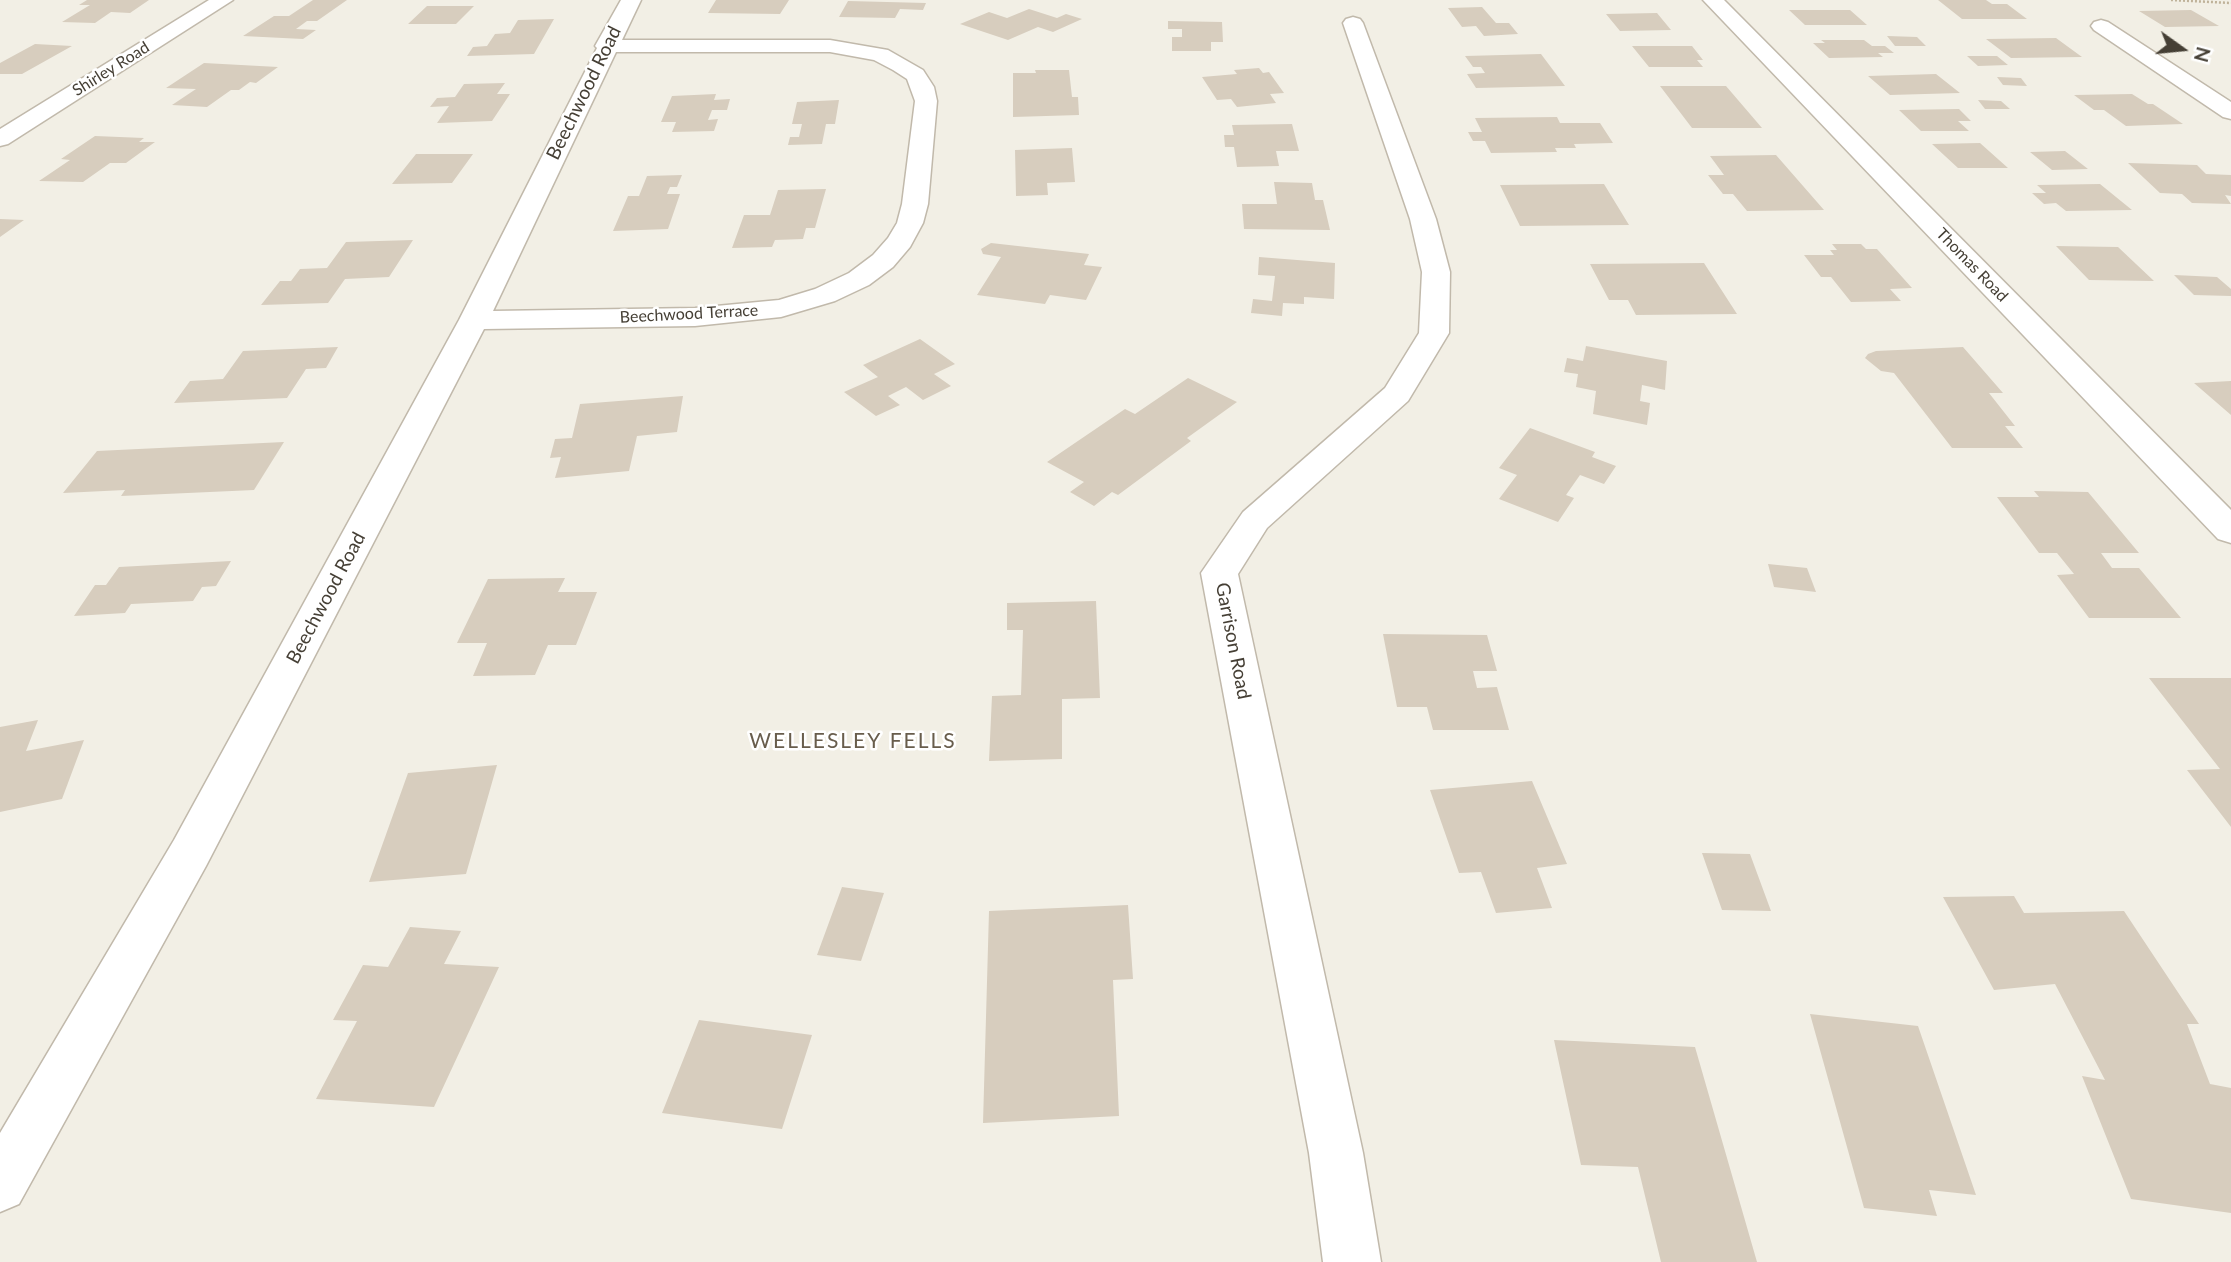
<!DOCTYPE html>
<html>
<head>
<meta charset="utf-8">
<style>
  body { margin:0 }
  #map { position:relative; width:2231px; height:1262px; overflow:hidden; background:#f2efe5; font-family:Lato,sans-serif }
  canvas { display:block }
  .north { position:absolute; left:2147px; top:14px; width:70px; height:70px; -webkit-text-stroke:5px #fff; paint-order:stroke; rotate:105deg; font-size:19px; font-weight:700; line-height:28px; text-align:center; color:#453f35 }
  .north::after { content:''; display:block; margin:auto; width:24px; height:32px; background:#453f35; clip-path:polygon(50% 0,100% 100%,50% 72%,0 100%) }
</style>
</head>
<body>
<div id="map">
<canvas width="2231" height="1262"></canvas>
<div class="north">N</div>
</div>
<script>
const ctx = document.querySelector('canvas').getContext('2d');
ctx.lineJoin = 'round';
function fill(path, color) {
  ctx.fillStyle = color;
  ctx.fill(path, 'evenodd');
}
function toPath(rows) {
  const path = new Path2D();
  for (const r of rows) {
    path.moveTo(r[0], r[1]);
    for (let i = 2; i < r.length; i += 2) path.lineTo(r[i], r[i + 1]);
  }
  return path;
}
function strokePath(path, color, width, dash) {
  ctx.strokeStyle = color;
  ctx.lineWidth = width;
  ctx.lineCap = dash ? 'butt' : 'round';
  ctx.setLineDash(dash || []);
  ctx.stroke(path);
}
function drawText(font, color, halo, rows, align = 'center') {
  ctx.font = font + ' Lato,sans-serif';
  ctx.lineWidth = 5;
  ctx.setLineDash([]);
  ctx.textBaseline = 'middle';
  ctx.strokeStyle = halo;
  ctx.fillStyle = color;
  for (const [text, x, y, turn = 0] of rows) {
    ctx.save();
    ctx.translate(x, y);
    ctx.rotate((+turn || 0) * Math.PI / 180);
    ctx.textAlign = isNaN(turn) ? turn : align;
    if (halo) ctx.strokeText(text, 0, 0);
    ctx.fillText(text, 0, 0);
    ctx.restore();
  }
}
fill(toPath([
  [87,0,149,0,130,13,111,12,95,23,62,22,90,5,79,5],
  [313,0,347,0,317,21,307,21,296,29,316,30,303,39,243,36,274,16,289,16],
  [716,0,789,0,780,14,708,13],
  [1938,0,1986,0,1992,4,2007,4,2027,19,1962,19],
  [848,1,926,3,923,10,900,9,895,18,839,17],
  [427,6,474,6,456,24,408,24],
  [1482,7,1496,23,1509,23,1518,34,1484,36,1476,26,1462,27,1448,8],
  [1029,9,1057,18,1066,14,1082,19,1053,32,1038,27,1008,40,960,24,989,12,1007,18],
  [1789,10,1850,10,1867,25,1805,25],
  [2191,10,2219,26,2165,27,2139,11],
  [1657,13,1671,30,1620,31,1606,14],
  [554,19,534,54,467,56,473,47,487,46,495,34,510,33,518,20],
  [1168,21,1222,22,1223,42,1211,42,1211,51,1172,51,1172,37,1182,37,1182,29,1168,29],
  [1887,36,1917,37,1926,46,1895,46],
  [2056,38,2082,57,2011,58,1986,39],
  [1821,40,1864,40,1872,46,1885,46,1894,53,1878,53,1883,57,1829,58,1813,43,1825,43],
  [35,44,72,46,22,74,0,74,0,63],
  [1632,46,1692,46,1703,60,1697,60,1703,67,1649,67],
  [1541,54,1565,86,1476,88,1467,74,1485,73,1481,67,1473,67,1465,56],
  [1967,56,1997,56,2008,65,1978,66],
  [204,63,278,67,256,83,250,82,239,90,231,90,207,107,172,105,196,89,166,88],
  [1259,68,1263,73,1269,72,1284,93,1270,94,1276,103,1237,107,1231,99,1217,100,1202,77,1237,74,1234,70],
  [1035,70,1069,70,1072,97,1078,97,1079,115,1013,117,1013,73,1036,73],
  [1936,74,1960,93,1890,95,1868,76],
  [1997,77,2021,78,2027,86,2003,85],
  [505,83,497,94,510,94,492,121,437,123,449,106,430,107,437,98,455,97,464,84],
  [1660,86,1726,86,1762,128,1692,128],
  [716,94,714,100,730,99,727,110,712,110,708,120,718,119,714,131,672,132,676,122,661,122,672,96],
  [2132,94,2148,104,2153,104,2183,124,2126,126,2104,110,2094,110,2074,95],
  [839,100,835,124,826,124,822,144,788,145,790,137,799,137,802,124,792,124,797,102],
  [1978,100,2001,101,2010,109,1985,109],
  [1959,109,1971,121,1958,121,1969,131,1921,131,1899,110],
  [1557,117,1560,123,1600,123,1613,143,1574,144,1576,148,1555,148,1557,152,1491,153,1485,141,1473,141,1468,132,1482,132,1475,118],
  [1292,124,1299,151,1276,151,1279,166,1237,167,1234,147,1225,147,1224,135,1234,135,1232,125],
  [95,136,144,138,139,142,155,142,126,163,110,163,83,182,39,181,70,160,61,159],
  [1980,143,2008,168,1958,168,1932,144],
  [1072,148,1075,182,1047,183,1048,195,1016,196,1015,150],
  [2065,151,2088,169,2052,170,2030,152],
  [416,154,473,154,452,183,392,184],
  [1776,155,1824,210,1747,211,1733,194,1723,194,1708,175,1724,175,1710,156],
  [2128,163,2197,165,2206,174,2231,175,2231,196,2225,195,2231,204,2192,203,2182,194,2160,193],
  [682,175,677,187,670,187,667,194,680,194,668,229,613,231,628,196,639,196,647,176],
  [1274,182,1312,183,1315,200,1323,200,1330,230,1244,229,1242,204,1277,204],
  [1604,184,1629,225,1520,226,1500,185],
  [2100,184,2132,210,2066,211,2056,203,2044,204,2032,193,2046,193,2037,185],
  [826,189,815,228,806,228,803,239,775,240,772,247,732,248,744,215,770,215,778,190],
  [0,219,24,220,0,237],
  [413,240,389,277,345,279,328,303,261,305,280,281,291,281,300,269,327,268,346,242],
  [991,243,1089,254,1084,265,1102,267,1086,300,1050,295,1045,304,977,295,1001,257,983,254,981,249],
  [1832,244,1861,244,1866,249,1877,249,1912,288,1890,289,1901,301,1851,302,1831,277,1821,277,1804,255,1834,255,1830,250,1837,250],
  [2056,246,2118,247,2154,281,2089,280],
  [1259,257,1335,263,1334,299,1304,297,1304,304,1283,303,1282,316,1251,313,1253,299,1272,301,1275,276,1258,275],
  [1704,263,1737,314,1636,315,1628,300,1609,300,1590,264],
  [2174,275,2217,277,2231,289,2231,296,2194,295],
  [920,339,955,364,934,374,951,386,923,400,906,387,888,396,900,405,876,416,844,392,878,377,863,365],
  [1586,346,1667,361,1665,390,1642,385,1640,401,1650,403,1647,425,1593,414,1596,391,1576,387,1578,374,1564,372,1567,358,1583,361],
  [338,347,326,368,306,369,287,398,174,403,190,381,223,379,243,351],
  [1963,347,2003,393,1989,393,2015,426,2005,426,2023,448,1952,448,1894,373,1881,371,1865,358,1868,354,1876,351],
  [1188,378,1237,402,1187,438,1191,441,1118,495,1112,492,1094,506,1070,492,1084,482,1047,462,1125,409,1135,414],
  [2231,381,2231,415,2194,383],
  [683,396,677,432,637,436,629,471,555,478,561,457,550,458,555,439,572,438,580,404],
  [1530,428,1595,452,1592,457,1616,466,1604,484,1580,475,1566,495,1574,498,1558,522,1499,499,1517,475,1499,468],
  [284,442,254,490,121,496,125,490,63,493,97,451],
  [2034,491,2088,492,2139,553,2101,553,2112,568,2139,568,2181,618,2089,618,2057,575,2074,574,2057,553,2039,553,1997,497,2039,497],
  [231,561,216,586,202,587,193,601,131,604,125,613,74,616,95,585,106,585,119,567],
  [1768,564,1807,568,1816,592,1774,587],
  [565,578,558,592,597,592,576,645,548,645,535,675,473,676,487,643,457,643,488,579],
  [1096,601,1100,698,1062,699,1062,759,989,761,992,696,1021,695,1023,630,1007,630,1007,603],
  [1383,634,1487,635,1497,671,1473,671,1477,688,1497,687,1509,730,1433,730,1427,707,1397,707],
  [2149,678,2231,678,2231,827,2187,770,2220,769],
  [38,720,26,751,84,740,62,799,0,812,0,727],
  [497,765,466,874,369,882,408,773],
  [1532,781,1567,864,1537,868,1552,908,1496,913,1481,872,1459,873,1430,790],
  [1702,853,1750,854,1771,911,1722,910],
  [842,887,884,893,861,961,817,955],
  [2014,896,2024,913,2124,911,2199,1024,2187,1024,2210,1084,2231,1088,2231,1213,2131,1199,2082,1076,2105,1080,2055,984,1994,990,1943,897],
  [1128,905,1133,979,1113,980,1119,1116,983,1123,989,911],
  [410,927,461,931,444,964,499,967,434,1107,316,1099,357,1021,333,1020,363,965,388,967],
  [1810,1014,1918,1026,1976,1195,1929,1190,1937,1216,1864,1208],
  [699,1020,812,1035,782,1129,662,1113],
  [1554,1040,1695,1047,1757,1262,1661,1262,1638,1167,1581,1165]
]), '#d7cdbe');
const minor = toPath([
  [209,0,233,0,8,144,0,146,0,129,209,0],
  [621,0,641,0,622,40,830,40,888,50,923,70,934,87,937,101,928,204,923,223,910,247,893,267,869,285,835,301,781,317,695,326,484,329,206,866,19,1204,0,1212,0,1133,174,840,459,320,597,48,595,46,621,0],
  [616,52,830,52,874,60,893,70,907,79,915,101,902,204,897,223,888,238,873,255,849,273,815,289,779,300,695,308,493,311,616,52],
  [1703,0,1724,0,2231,510,2231,543,2218,539,1703,0],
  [1353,17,1360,19,1363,23,1436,219,1450,272,1449,333,1408,401,1267,528,1238,574,1363,1153,1381,1262,1323,1262,1309,1153,1201,573,1243,512,1385,388,1419,333,1422,272,1410,219,1343,23,1346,19,1353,17],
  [2101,20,2108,22,2231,102,2231,119,2223,117,2094,30,2091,26,2094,22,2101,20]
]);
strokePath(minor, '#c1b9ab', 3);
strokePath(toPath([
  [2171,0,2231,3]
]), '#bfb299', 2.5, [2, 2]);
fill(minor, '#fff');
drawText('16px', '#453f35', '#fff', [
  ["Shirley Road",111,69,-32],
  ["Thomas Road",1972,265,46],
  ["Beechwood Terrace",689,314,-3]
]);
drawText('19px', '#453f35', '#fff', [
  ["Beechwood Road",584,93,-64],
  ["Beechwood Road",326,598,-62],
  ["Garrison Road",1233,641,79]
]);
ctx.letterSpacing = '2px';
drawText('21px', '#685d4c', '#fff', [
  ["WELLESLEY FELLS",853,741]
]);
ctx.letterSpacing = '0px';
</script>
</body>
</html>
